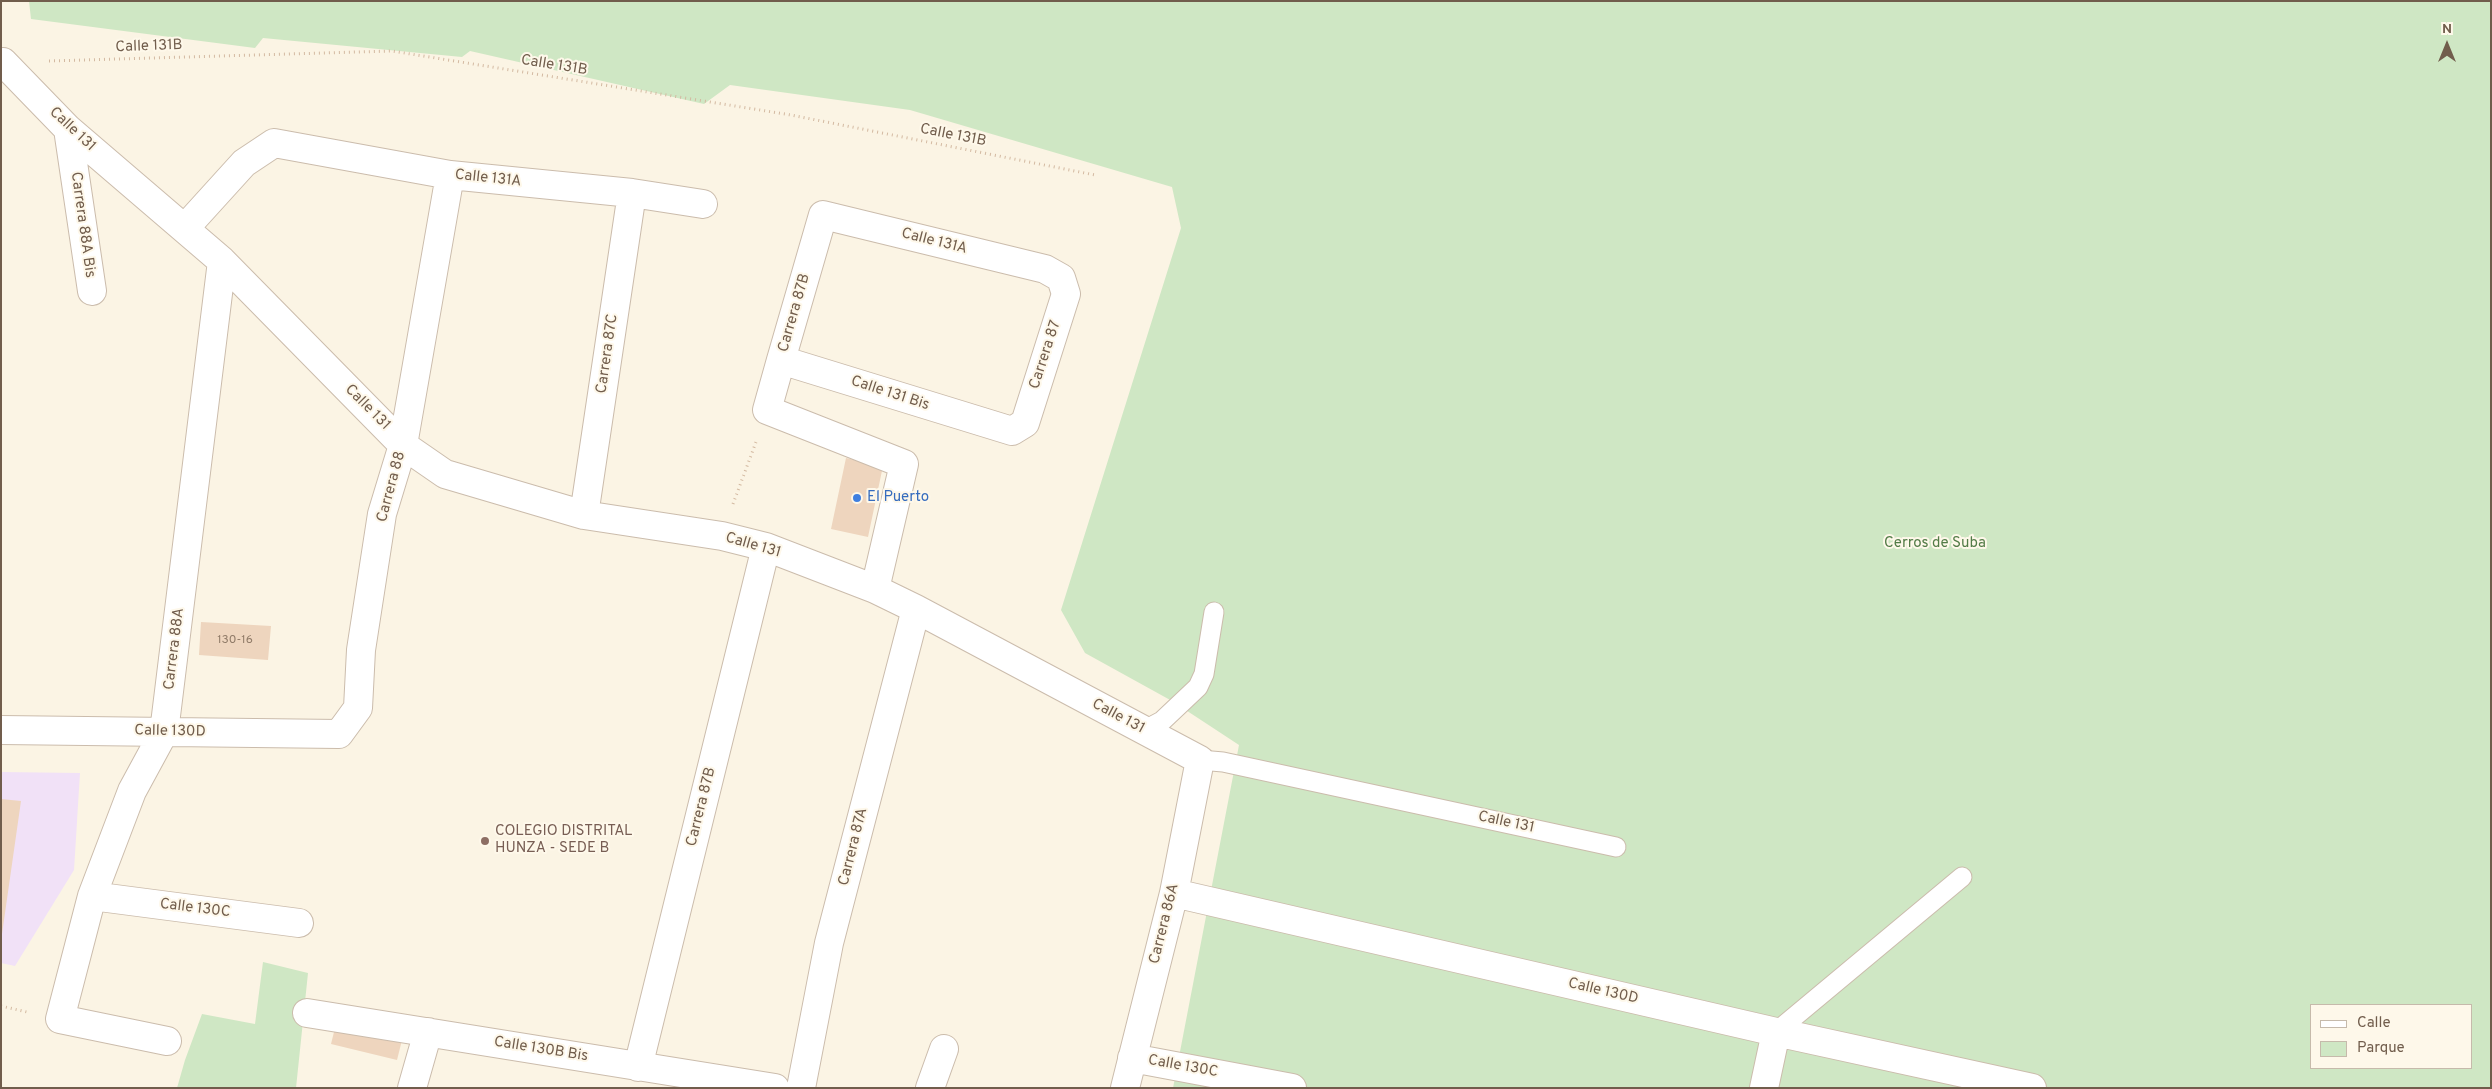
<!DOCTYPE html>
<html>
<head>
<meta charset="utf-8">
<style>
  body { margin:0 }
  #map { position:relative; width:2492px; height:1089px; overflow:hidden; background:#fbf4e4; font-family:Overpass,sans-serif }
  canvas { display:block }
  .frame { position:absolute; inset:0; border:2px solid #715d4c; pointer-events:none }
  .legend { position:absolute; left:2310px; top:1004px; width:162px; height:65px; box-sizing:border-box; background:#fef8ea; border:1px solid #c6baab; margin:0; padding:6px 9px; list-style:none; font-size:15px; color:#715d4c }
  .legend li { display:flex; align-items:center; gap:10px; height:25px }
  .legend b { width:25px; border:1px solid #c6baab }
  .north { position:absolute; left:2422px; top:20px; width:50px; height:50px; -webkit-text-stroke:4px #fef8ea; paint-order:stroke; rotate:0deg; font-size:14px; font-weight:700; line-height:20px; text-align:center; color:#715d4c }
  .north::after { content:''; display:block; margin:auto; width:18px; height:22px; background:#715d4c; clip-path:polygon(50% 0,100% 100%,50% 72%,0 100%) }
</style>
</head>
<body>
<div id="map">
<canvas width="2492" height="1089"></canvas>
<div class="frame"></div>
<ul class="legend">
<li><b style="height:6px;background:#fff"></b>Calle</li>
<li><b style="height:14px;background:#cfe7c4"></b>Parque</li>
</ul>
<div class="north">N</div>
</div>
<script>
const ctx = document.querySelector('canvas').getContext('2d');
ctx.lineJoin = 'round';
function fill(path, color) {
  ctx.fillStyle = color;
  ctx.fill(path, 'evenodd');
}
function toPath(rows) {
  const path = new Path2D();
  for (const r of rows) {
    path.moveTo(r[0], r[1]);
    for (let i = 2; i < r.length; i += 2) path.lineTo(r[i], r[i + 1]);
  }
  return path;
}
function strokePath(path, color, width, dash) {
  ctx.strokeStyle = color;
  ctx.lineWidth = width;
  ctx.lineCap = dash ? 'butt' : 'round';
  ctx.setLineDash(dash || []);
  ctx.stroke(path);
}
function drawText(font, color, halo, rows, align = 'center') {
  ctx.font = font + ' Overpass,sans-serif';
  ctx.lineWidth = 4;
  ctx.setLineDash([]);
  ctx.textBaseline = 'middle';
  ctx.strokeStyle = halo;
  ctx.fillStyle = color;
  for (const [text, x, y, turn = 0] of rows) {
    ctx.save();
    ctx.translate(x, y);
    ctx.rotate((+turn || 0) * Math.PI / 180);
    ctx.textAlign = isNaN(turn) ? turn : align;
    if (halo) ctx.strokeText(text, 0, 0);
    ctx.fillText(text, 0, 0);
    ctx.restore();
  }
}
fill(toPath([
  [1,772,80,773,74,870,15,966,1,963]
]), '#f1e1f7');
fill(toPath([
  [29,1,2491,1,2491,1088,1173,1088,1239,745,1172,701,1085,653,1061,610,1181,228,1172,187,910,110,730,85,704,104,470,51,462,57,263,38,255,48,31,19],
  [2311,1005,2471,1005,2471,1068,2311,1068],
  [263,962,308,973,296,1088,177,1088,185,1060,202,1014,255,1024]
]), '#cfe7c4');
fill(toPath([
  [846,458,883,466,868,537,831,529],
  [201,622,271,626,268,660,199,655],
  [1,799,21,801,2,934,1,934],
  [337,1020,403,1036,397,1060,331,1044]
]), '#eed5be');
const lane = toPath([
  [1143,731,1162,721,1198,687,1204,674,1214,612],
  [1200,760,1223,762,1616,847],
  [1776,1032,1962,877]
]);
const street = toPath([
  [3,62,68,129,222,261,403,445,445,474,584,515,722,536,766,547,875,589,916,609,1200,760,1174,893,1125,1088],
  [68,129,92,291],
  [185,228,244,163,274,143,450,175,632,193,703,204],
  [781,360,1012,431,1025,423,1066,294,1061,278,1045,269,823,215,781,360,767,410,904,464,875,589],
  [584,515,632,193],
  [1,730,339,734,358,708,361,650,382,514,403,445,450,175],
  [1174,893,1776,1032,2032,1088],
  [92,896,299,923],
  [307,1013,775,1088],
  [167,1041,60,1019,92,896,132,791,164,732,222,261],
  [1132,1058,1292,1088],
  [638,1067,766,547],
  [412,1088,428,1032],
  [801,1088,829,943,916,609],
  [930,1088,944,1049],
  [1764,1088,1776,1032]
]);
strokePath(lane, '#cbbcac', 21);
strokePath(street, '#cbbcac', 30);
strokePath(toPath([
  [49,61,392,51,791,115,1095,175],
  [733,504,756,442],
  [1,1006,27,1012]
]), '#d3b9a1', 3, [1, 4]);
strokePath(lane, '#fff', 19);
strokePath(street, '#fff', 28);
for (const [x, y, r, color] of [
  [857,498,5,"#3f7fe0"],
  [485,841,5,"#8d6e63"]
]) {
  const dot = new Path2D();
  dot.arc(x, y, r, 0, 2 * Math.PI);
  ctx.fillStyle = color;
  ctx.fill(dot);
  strokePath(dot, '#fef8ea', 2);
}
drawText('12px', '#907b68', null, [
  ["130-16",235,641]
]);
drawText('15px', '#715d4c', '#fef8ea', [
  ["Calle 131B",149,47,-2],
  ["Calle 131B",554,66,9],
  ["Calle 131",72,130,43],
  ["Calle 131B",953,136,11],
  ["Calle 131A",488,179,6],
  ["Carrera 88A Bis",82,225,82],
  ["Calle 131A",934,242,14],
  ["Carrera 87B",795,313,-74],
  ["Carrera 87C",608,354,-82],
  ["Carrera 87",1046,355,-72],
  ["Calle 131 Bis",890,394,18],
  ["Calle 131",367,408,45],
  ["Carrera 88",392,487,-75],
  ["Calle 131",753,546,16],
  ["Carrera 88A",175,649,-83],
  ["Calle 131",1118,717,28],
  ["Calle 130D",170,732,1],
  ["Carrera 87B",702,807,-76],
  ["Calle 131",1506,823,12],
  ["Carrera 87A",854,847,-76],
  ["Calle 130C",195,909,7],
  ["Carrera 86A",1165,924,-76],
  ["Calle 130D",1603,992,13],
  ["Calle 130B Bis",541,1050,9],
  ["Calle 130C",1183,1067,10]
]);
drawText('15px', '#366cbe', '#fef8ea', [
  ["El Puerto",867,498]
], 'left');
drawText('15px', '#537c47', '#fef8ea', [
  ["Cerros de Suba",1935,544]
]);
drawText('15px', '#785e54', '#fef8ea', [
  ["COLEGIO DISTRITAL",495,832],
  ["HUNZA - SEDE B",495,849]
], 'left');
</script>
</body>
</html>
